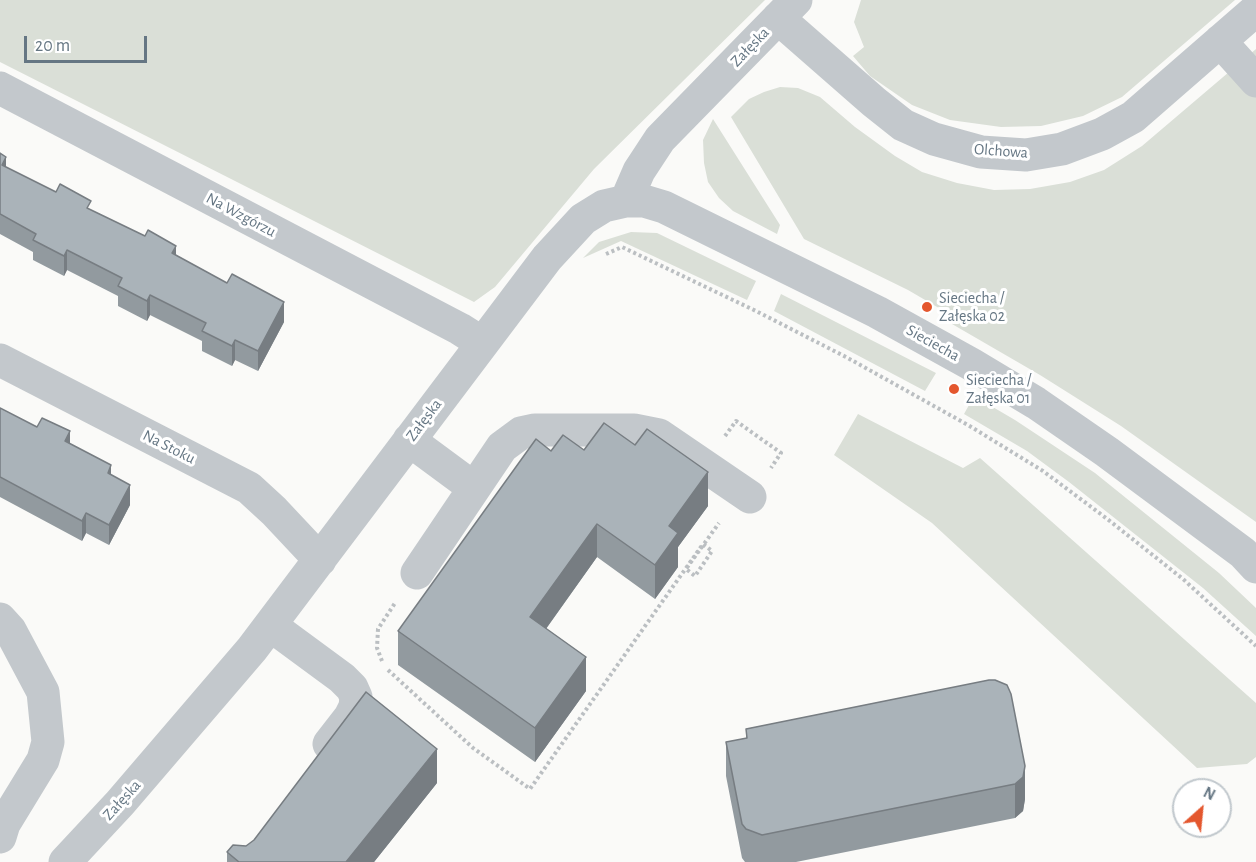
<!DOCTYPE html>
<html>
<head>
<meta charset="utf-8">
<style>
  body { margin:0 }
  #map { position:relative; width:1256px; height:862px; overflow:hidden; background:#fafaf8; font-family:"Alegreya Sans",sans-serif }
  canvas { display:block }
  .north { position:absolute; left:1172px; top:778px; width:60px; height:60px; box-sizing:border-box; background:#fff; border:2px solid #c1c8cd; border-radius:50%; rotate:27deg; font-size:16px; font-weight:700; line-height:24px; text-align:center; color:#657683 }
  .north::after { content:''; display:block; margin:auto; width:21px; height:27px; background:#e4572e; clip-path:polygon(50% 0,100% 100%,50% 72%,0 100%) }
  .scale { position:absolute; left:24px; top:36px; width:123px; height:27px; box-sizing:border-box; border:3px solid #657683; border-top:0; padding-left:8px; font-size:18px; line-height:21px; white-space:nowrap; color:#657683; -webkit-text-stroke:4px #fff; paint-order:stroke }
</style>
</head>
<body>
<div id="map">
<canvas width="1256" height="862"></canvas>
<div class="north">N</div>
<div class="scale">20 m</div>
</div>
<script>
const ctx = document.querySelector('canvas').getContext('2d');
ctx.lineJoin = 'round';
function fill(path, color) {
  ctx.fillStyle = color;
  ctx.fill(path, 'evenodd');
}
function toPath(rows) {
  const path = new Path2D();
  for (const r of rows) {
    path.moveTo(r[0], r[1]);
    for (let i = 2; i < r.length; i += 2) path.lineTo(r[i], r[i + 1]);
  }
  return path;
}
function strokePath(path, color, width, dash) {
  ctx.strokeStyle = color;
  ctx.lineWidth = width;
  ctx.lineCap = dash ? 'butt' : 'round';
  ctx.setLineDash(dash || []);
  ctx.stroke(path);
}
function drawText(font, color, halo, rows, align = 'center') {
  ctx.font = font + ' "Alegreya Sans",sans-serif';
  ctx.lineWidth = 6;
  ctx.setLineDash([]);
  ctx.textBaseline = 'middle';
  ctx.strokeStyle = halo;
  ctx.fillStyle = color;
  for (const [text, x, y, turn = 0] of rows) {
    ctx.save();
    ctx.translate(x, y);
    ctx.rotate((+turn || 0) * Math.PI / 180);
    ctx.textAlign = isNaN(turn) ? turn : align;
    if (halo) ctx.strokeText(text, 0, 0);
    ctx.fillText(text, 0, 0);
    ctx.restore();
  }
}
fill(toPath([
  [0,0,765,0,594,169,495,287,474,302,0,62],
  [861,0,1235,0,1122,97,1083,116,1041,126,1001,127,950,120,912,105,870,76,853,56,864,47,854,22],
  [1256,49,1256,522,1121,426,1040,375,952,324,956,318,908,290,804,239,731,117,749,99,764,92,780,87,798,88,820,97,855,127,895,156,922,172,957,183,994,190,1030,189,1070,182,1104,170,1142,146],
  [713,119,780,225,777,234,733,211,719,198,708,182,704,163,703,140],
  [631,232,657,233,756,281,747,300,621,241,583,258,599,242],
  [781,294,936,373,925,391,774,311],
  [974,396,1015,420,1095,473,1219,573,1256,608,1256,636,1203,588,1069,482,1027,451,964,414],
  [858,414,963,468,980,458,1256,703,1256,757,1247,764,1197,768,932,523,834,455]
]), '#dadfd7');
strokePath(toPath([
  [606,254,622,247,756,311,846,357,968,425,1043,471,1106,518,1183,579,1256,646],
  [725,436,736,421,781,453,771,468],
  [382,661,377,648,378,629,395,603],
  [388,670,473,748,530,789,703,544,712,551,695,576,686,569,719,523]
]), '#bbbfc2', 4, [3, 3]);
strokePath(toPath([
  [778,18,874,102,903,125,934,139,981,152,1026,155,1062,149,1102,134,1133,117,1256,10],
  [1220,41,1256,81],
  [0,88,460,329,482,343],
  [626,201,639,171,660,139,796,0],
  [0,360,249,488,274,511,320,560],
  [409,440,474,488],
  [417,573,502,447,521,433,535,430,634,430,659,435,750,497],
  [0,619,10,630,43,692,48,742,43,760,4,824,0,837],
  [270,625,342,678,352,688,356,697,355,707,350,717,329,744],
  [65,862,120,803,252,649,547,258,583,219,604,206,626,201,644,201,664,207,877,312,971,364,1036,403,1107,452,1243,553,1256,567]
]), '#c3c8cc', 33);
fill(toPath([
  [0,153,6,167,91,210,176,255,284,322,258,371,235,360,232,366,202,351,202,341,150,315,147,321,118,306,118,296,67,270,64,276,33,260,33,252,0,234],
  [0,408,111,475,130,505,109,545,86,533,82,541,0,497],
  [584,450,708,506,678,547,678,567,655,599,597,557,546,629,586,691,535,762,398,665,398,631,551,451],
  [989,680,1025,799,1023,811,1015,818,796,862,745,862,742,858,726,776,726,742,746,738,746,729],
  [437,783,374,862,227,862,227,852]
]), '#929a9f');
fill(toPath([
  [6,157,6,177,2,165],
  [176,246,176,266,172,253],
  [67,250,67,270,64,276,64,256],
  [150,295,150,315,147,321,147,301],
  [284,302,284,322,258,371,258,351],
  [235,340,235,360,232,366,232,346],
  [70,431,70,451,65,441],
  [111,465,111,486,108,473],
  [708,472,708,506,678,547,678,567,655,599,655,565,669,526],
  [130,485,130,505,109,545,109,525],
  [86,513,86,533,82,541,82,521],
  [597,524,597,557,530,651,530,617],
  [586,657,586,691,535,762,535,728],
  [437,749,437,783,374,862,346,862],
  [1025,766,1025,799,1023,811,1015,818,1015,784]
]), '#777d82');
const building = toPath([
  [0,153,6,157,2,165,56,192,60,184,91,201,87,208,145,236,148,230,176,246,172,253,227,283,232,274,284,302,258,351,235,340,232,346,202,331,206,323,150,295,147,301,118,286,122,278,67,250,64,256,33,240,36,234,0,214,0,153],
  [0,408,37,427,42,418,70,431,65,441,111,465,108,473,130,485,109,525,86,513,82,521,0,477,0,408],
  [604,423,635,445,647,429,708,472,669,526,678,533,655,565,597,524,530,617,586,657,535,728,398,631,536,439,551,451,563,435,584,450,604,423],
  [989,680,995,680,1007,685,1011,694,1025,766,1023,777,1015,784,762,835,746,829,742,824,726,742,747,738,746,729,989,680],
  [366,692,437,749,346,862,239,862,227,852,233,845,246,846,254,840,366,692]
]);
fill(building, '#aab3b9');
strokePath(building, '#777d82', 1.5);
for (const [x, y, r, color] of [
  [927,307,6,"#e4572e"],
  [954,389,6,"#e4572e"]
]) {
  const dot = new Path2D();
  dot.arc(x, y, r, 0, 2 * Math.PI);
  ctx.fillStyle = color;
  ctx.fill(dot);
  strokePath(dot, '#fff', 2);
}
drawText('16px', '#657683', '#fff', [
  ["Załęska",750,47,-46],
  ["Olchowa",1001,151,4],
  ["Na Wzgórzu",241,215,28],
  ["Sieciecha",933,343,29],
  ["Załęska",424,420,-53],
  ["Na Stoku",169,447,27],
  ["Załęska",122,800,-48]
]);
drawText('16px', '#657683', '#fff', [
  ["Sieciecha /",939,298],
  ["Załęska 02",939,316],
  ["Sieciecha /",966,380],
  ["Załęska 01",966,398]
], 'left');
</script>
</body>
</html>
